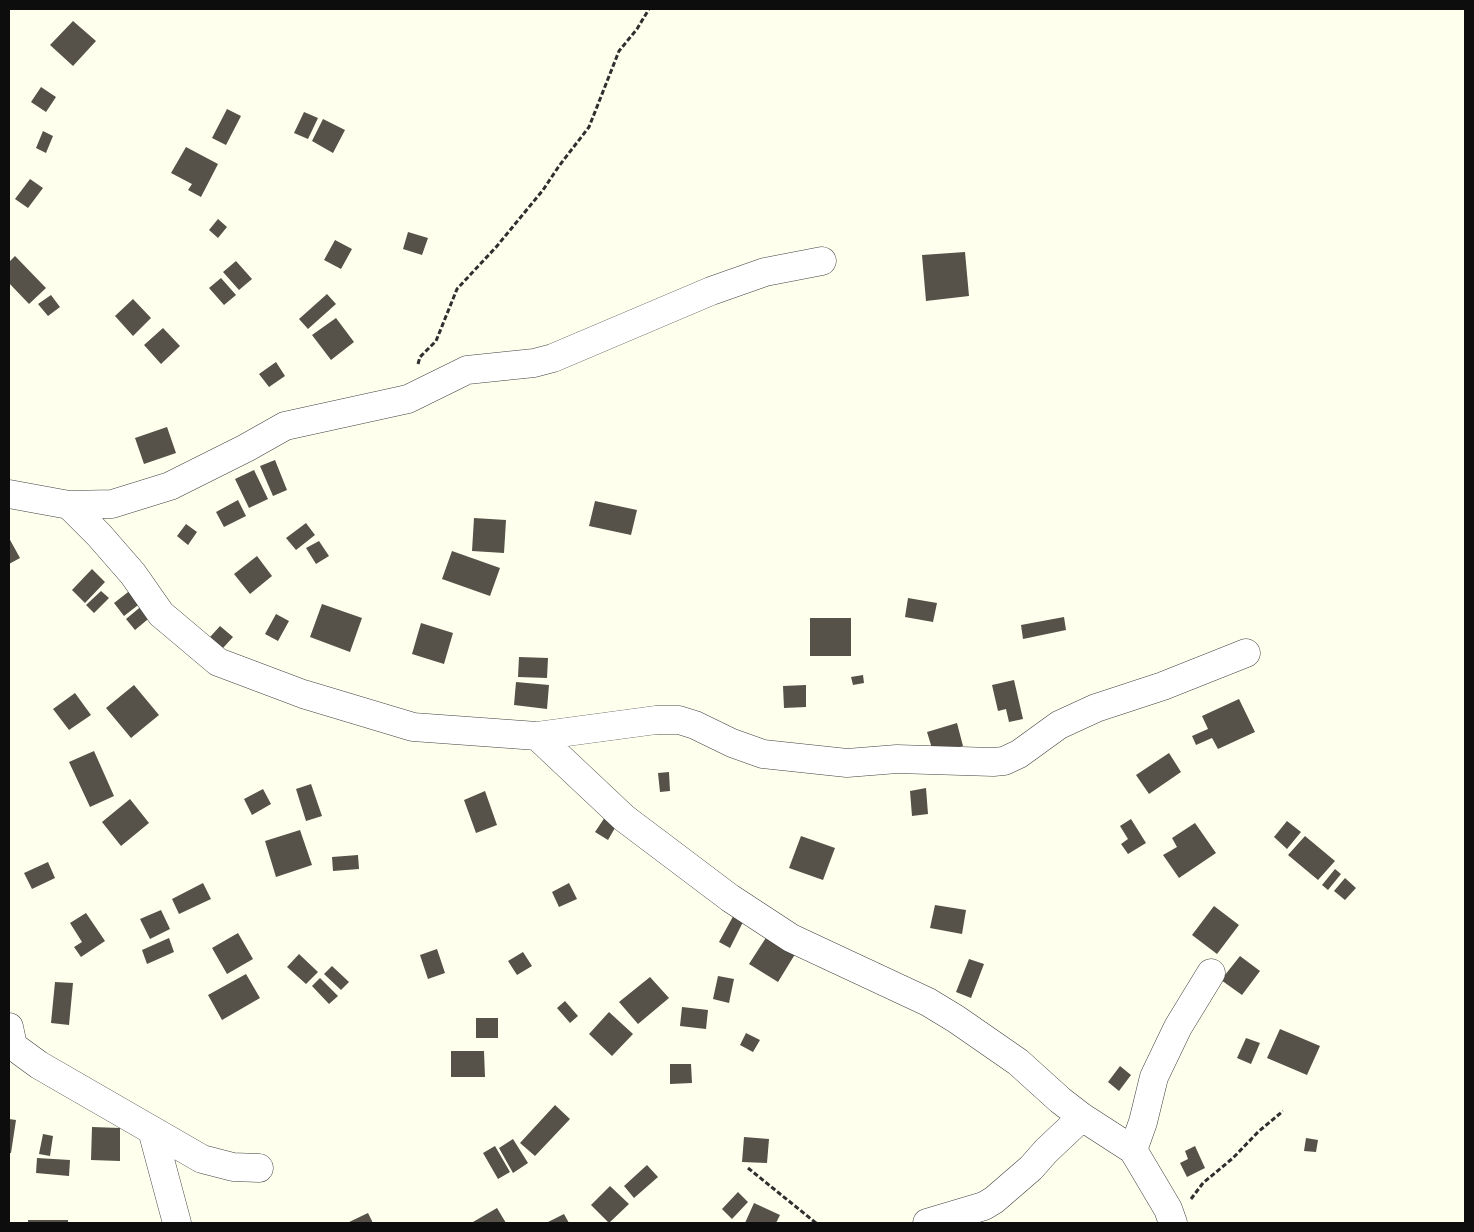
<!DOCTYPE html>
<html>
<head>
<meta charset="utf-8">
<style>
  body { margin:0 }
  #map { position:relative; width:1474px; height:1232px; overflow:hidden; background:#feffed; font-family:Bitter,serif }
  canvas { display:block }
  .frame { position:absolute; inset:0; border:10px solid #0d0d0d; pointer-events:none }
</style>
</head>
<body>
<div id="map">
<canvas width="1474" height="1232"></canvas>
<div class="frame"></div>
</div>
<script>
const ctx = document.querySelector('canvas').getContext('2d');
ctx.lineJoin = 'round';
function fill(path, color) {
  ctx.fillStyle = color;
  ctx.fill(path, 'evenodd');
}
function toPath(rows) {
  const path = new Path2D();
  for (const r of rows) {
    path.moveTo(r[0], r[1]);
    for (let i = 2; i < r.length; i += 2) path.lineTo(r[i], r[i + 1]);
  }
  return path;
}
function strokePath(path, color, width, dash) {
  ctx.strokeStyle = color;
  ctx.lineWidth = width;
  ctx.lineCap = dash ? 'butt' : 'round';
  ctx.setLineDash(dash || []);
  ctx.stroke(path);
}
fill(toPath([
  [73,21,96,41,73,66,50,45],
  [41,87,56,97,46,112,31,102],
  [227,109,241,116,226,145,212,138],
  [304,112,318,118,308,139,294,133],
  [323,119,345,130,333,153,312,141],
  [43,131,53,136,46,153,36,148],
  [186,147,218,164,201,197,188,190,192,184,171,173],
  [30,179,43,188,28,208,15,199],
  [218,219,227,227,218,238,209,230],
  [408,232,428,238,422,255,403,249],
  [335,240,352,249,341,269,324,260],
  [965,252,969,296,926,301,922,255],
  [15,256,46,288,29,304,9,283,9,262],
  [236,261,252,279,239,290,223,272],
  [221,278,236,295,224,305,209,288],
  [327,294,336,304,308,329,299,319],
  [51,295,60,307,48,316,38,304],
  [133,299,151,318,133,336,115,316],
  [336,318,354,342,331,360,312,335],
  [163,328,180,346,161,364,144,345],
  [276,362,285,376,269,387,259,374],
  [167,427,176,453,144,464,135,438],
  [275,460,287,490,273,496,260,466],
  [254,470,268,499,249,508,235,479],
  [238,500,246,516,224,527,216,512],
  [595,501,637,510,631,535,589,526],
  [474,518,506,520,504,553,472,551],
  [306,523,315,535,296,550,286,538],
  [186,524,197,532,188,545,177,536],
  [9,538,20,558,9,564],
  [319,541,329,556,316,564,306,548],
  [452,551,500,568,490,596,442,579],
  [257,556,272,576,250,594,234,574],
  [92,569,105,582,85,603,72,590],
  [132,589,142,602,124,616,114,603],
  [101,591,109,598,94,613,86,605],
  [908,598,937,603,933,622,905,617],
  [144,604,153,615,135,630,126,619],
  [322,604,362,618,350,652,310,637],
  [276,614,289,621,278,641,265,634],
  [1064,617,1066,630,1023,639,1021,625],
  [810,618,851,618,851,656,810,656],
  [421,623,453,633,444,664,412,654],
  [220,626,233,637,214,658,201,647],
  [519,657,548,658,547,678,518,677],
  [863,675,864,683,853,685,851,677],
  [1014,680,1023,719,1009,722,1006,709,998,711,992,685],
  [516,682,549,685,547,709,514,705],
  [134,685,159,715,131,738,106,708],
  [806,685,806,707,784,708,783,686],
  [75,693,91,715,69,730,53,709],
  [1239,699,1255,732,1218,749,1212,738,1196,745,1192,736,1208,729,1202,716],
  [957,723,963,746,934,755,927,732],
  [94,751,114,796,90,807,69,762],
  [1169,753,1181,772,1149,794,1136,775],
  [669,772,670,791,660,792,658,773],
  [311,784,322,816,306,821,296,789],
  [926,788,928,814,912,816,910,791],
  [263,789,271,804,252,815,244,799],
  [485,791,497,825,476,833,464,800],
  [130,799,149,823,121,846,102,822],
  [607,814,619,821,608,840,595,832],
  [1131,819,1146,843,1128,854,1121,844,1128,839,1120,826],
  [1287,821,1301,832,1287,849,1274,837],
  [1195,823,1216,853,1179,878,1163,855,1177,847,1172,838],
  [300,830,312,865,276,877,265,841],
  [801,836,835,848,823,880,789,868],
  [1305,836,1335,861,1318,880,1288,855],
  [358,855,359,869,333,871,332,857],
  [48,862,55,878,32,889,24,873],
  [1335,869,1341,874,1328,890,1322,885],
  [1345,878,1356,888,1345,900,1334,891],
  [203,883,211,899,179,914,172,899],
  [569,883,577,899,559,907,552,892],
  [935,905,966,910,962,934,930,928],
  [1214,906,1239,925,1217,954,1192,935],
  [161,910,170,929,150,939,140,919],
  [736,911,746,916,730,948,719,942],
  [86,913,105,941,81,957,74,947,82,942,70,923],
  [238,933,253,959,227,974,212,948],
  [769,933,797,951,778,982,749,964],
  [169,938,174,952,147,964,142,950],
  [437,949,445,973,428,979,420,955],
  [523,952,532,966,517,975,508,961],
  [299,954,318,972,306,984,287,967],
  [1240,956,1260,971,1242,995,1221,980],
  [969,959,984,964,971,998,956,992],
  [332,966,349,982,341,990,324,974],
  [246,974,260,998,222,1020,208,995],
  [718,976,734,979,729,1003,713,999],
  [650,977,669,998,638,1024,619,1002],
  [320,978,338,996,329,1004,312,986],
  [55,982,73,983,69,1025,51,1023],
  [565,1001,578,1016,570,1023,557,1008],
  [682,1007,708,1010,706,1029,680,1026],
  [609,1012,633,1034,612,1056,589,1034],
  [476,1018,498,1018,498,1038,476,1038],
  [1280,1029,1320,1046,1307,1075,1267,1058],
  [746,1033,760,1040,753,1052,740,1045],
  [1246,1038,1260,1043,1251,1064,1237,1058],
  [451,1051,484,1051,485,1077,451,1077],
  [670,1064,691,1064,692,1083,670,1084],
  [1120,1066,1131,1075,1119,1091,1108,1082],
  [555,1105,570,1119,535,1156,520,1143],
  [9,1119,16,1120,11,1153,9,1153],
  [92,1127,120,1128,120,1161,91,1160],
  [43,1134,53,1136,50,1156,39,1154],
  [744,1137,769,1139,767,1163,742,1162],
  [1306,1138,1318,1140,1316,1152,1304,1151],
  [513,1139,528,1163,513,1173,499,1148],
  [495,1146,510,1172,498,1179,483,1153],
  [1195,1146,1205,1168,1187,1177,1180,1163,1188,1159,1185,1151],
  [37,1158,70,1160,69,1176,36,1173],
  [647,1165,658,1177,634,1198,624,1186],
  [610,1186,629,1204,609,1223,591,1205],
  [738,1192,748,1202,732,1219,722,1209],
  [754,1203,780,1215,776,1223,745,1223],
  [497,1208,506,1223,474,1223,473,1222],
  [368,1213,373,1223,347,1223],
  [564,1214,569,1223,546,1223],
  [28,1220,68,1220,68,1223,28,1223]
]), '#565149');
const street = toPath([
  [9,494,69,505,112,504,170,486,246,448,285,426,408,399,467,370,534,363,553,358,711,291,765,272,822,261],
  [69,505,99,535,133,574,161,614,218,662,303,694,413,727,537,736,656,720,679,720,695,725,732,743,763,754,847,763,897,759,993,762,1004,761,1019,754,1059,725,1096,708,1163,686,1246,653],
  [537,736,624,818,730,898,791,938,928,1002,956,1019,1018,1062,1060,1100,1082,1117,1133,1150,1168,1209,1173,1223],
  [9,1027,13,1046,39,1065,202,1159,233,1167,259,1168],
  [152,1130,177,1223],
  [1133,1150,1143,1122,1154,1077,1178,1027,1211,973],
  [927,1223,984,1206,994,1200,1031,1168,1046,1151,1082,1117]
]);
strokePath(street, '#404040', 29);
strokePath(toPath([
  [418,364,420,357,436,341,457,289,497,246,543,190,559,166,589,127,619,51,637,29,649,9],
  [748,1168,816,1223],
  [1191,1199,1203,1183,1233,1158,1258,1132,1283,1111]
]), '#2f2f2f', 3, [5, 2.5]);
strokePath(street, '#fff', 28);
</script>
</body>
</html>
